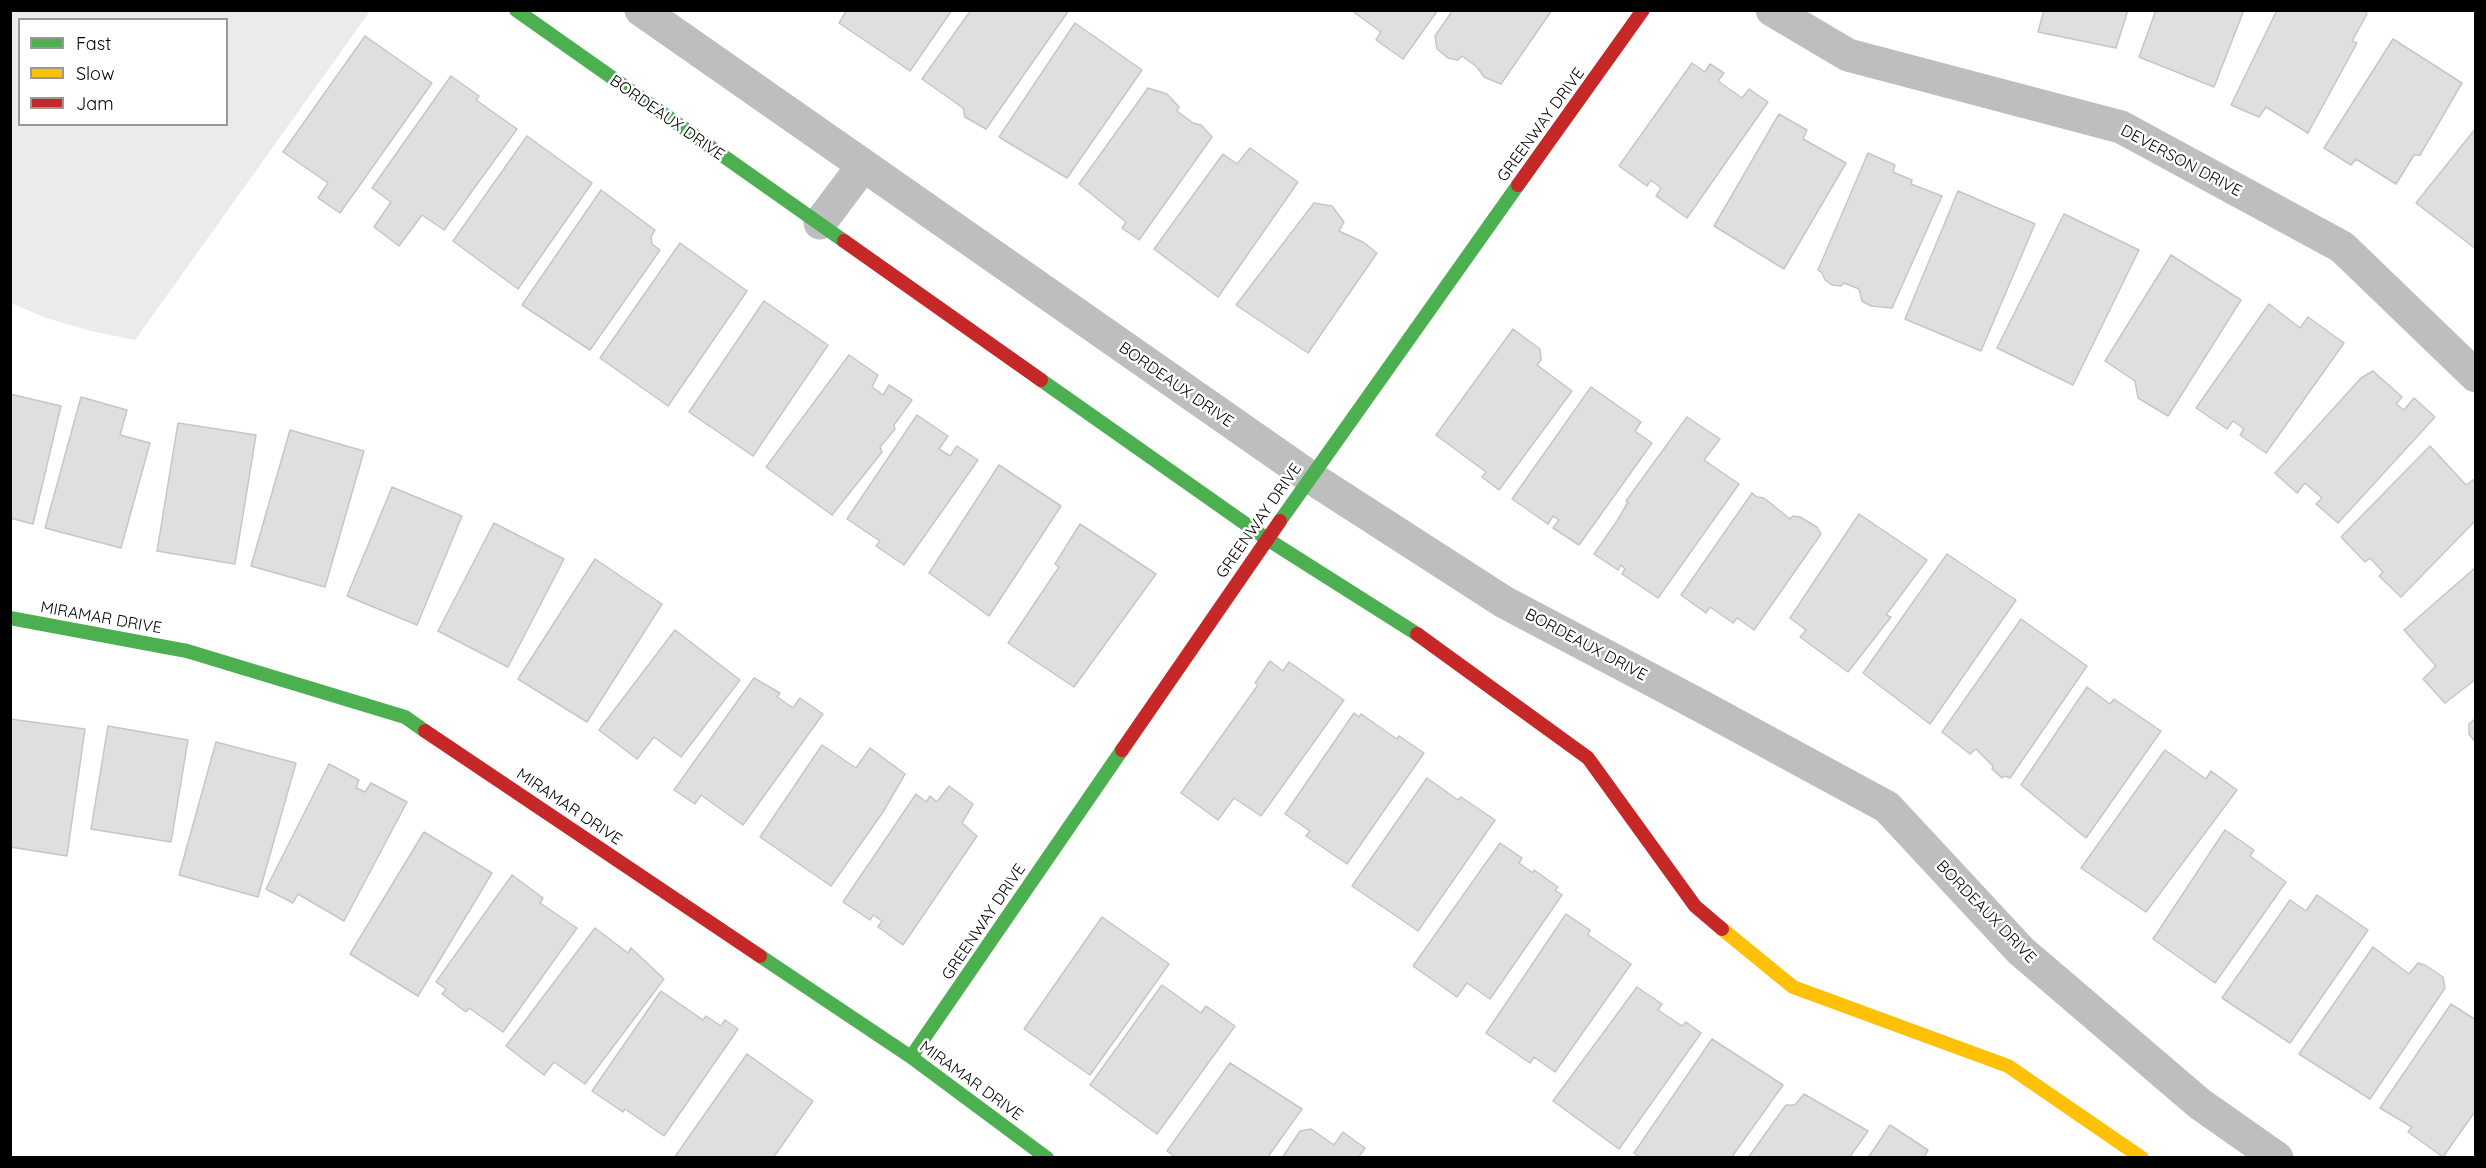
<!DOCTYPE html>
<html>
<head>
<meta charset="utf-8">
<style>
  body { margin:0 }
  #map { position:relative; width:2486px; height:1168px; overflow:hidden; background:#fff; font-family:Quicksand,sans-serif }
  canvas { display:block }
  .frame { position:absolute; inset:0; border:12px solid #000; pointer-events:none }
  .legend { position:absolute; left:18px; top:18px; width:210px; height:108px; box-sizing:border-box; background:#fff; border:2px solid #999; margin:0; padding:8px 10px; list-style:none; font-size:18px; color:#000 }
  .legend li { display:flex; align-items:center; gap:12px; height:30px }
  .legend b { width:30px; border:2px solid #999 }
</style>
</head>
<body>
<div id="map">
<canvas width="2486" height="1168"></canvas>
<div class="frame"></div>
<ul class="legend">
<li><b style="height:8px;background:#4caf50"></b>Fast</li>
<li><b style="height:8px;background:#ffc107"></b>Slow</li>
<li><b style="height:8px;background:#c62828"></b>Jam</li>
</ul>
</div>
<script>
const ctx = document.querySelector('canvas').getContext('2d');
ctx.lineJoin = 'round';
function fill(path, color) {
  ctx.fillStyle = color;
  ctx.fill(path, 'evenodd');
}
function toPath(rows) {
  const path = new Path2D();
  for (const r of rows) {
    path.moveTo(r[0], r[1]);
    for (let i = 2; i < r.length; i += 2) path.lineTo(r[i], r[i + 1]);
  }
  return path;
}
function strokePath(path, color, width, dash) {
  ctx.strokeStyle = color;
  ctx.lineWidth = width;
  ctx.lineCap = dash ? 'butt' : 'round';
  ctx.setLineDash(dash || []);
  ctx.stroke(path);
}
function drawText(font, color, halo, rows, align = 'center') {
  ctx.font = font + ' Quicksand,sans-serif';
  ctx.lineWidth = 5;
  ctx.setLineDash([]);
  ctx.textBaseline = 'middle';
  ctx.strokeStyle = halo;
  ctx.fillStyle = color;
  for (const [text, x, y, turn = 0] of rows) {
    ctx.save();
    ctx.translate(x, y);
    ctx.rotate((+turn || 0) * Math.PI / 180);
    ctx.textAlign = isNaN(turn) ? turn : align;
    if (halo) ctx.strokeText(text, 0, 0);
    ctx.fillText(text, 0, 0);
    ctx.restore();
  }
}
fill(toPath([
  [10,11,11,10,370,11,135,340,91,331,46,318,11,303],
  [20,20,226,20,226,124,20,124]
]), '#ebebeb');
const building = toPath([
  [847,10,952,10,910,71,839,23,847,10],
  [971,10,1069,10,986,129,965,117,963,108,922,79,971,10],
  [1351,10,1438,10,1403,59,1376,40,1381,32,1351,10],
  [1453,10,1552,10,1501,84,1484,77,1477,67,1462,56,1458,60,1448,58,1437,49,1435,36,1453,10],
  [2044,10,2128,10,2116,48,2038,32,2044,10],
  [2156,10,2244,10,2214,87,2139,57,2156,10],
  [2277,10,2365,10,2367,14,2352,41,2357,43,2308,133,2266,107,2259,117,2231,105,2277,10],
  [1075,23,1142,70,1067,178,999,137,1075,23],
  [365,36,432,83,340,213,318,198,328,183,283,152,365,36],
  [2393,39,2462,83,2420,155,2414,155,2396,184,2356,159,2351,165,2324,148,2393,39],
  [1692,63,1705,72,1710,64,1724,73,1718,81,1742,98,1749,89,1768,102,1687,218,1656,196,1661,188,1651,180,1647,186,1619,166,1692,63],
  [451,76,479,96,476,100,517,129,444,230,422,215,399,246,374,227,391,202,372,188,451,76],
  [1148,88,1167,94,1179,107,1177,111,1193,123,1201,125,1212,137,1139,240,1122,228,1126,222,1079,184,1148,88],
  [1779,114,1807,130,1803,139,1846,163,1784,269,1714,226,1779,114],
  [2476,128,2476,249,2416,203,2476,128],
  [527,136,592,183,518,289,453,241,527,136],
  [1250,148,1298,182,1218,297,1154,249,1223,154,1237,164,1250,148],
  [1868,153,1895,165,1893,172,1912,180,1911,184,1942,196,1892,308,1871,306,1862,301,1859,289,1844,283,1841,286,1832,285,1825,280,1822,273,1818,270,1868,153],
  [601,190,655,230,651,237,652,244,660,250,590,350,522,305,601,190],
  [1958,191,2035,224,1981,351,1905,319,1958,191],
  [1314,203,1332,206,1344,222,1339,231,1363,242,1377,253,1308,353,1236,305,1314,203],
  [2064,214,2139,250,2073,385,1997,348,2064,214],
  [680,243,747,291,668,406,600,358,680,243],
  [2171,255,2241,300,2168,416,2138,398,2135,381,2105,361,2171,255],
  [764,301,828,345,753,456,689,412,764,301],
  [2269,304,2300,328,2308,317,2344,343,2266,453,2240,435,2244,429,2233,421,2227,429,2196,408,2269,304],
  [1513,329,1540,349,1541,360,1537,365,1572,391,1499,490,1482,477,1486,472,1436,435,1513,329],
  [849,355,878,375,872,387,883,395,889,385,912,400,894,425,895,429,880,447,882,452,832,515,766,467,849,355],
  [2373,371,2402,397,2396,404,2404,410,2414,398,2435,417,2338,523,2316,504,2322,498,2305,483,2297,493,2275,473,2361,378,2373,371],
  [1591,387,1641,422,1635,431,1652,443,1579,545,1553,528,1559,520,1553,516,1548,524,1512,499,1591,387],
  [10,394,61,406,33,524,10,518,10,394],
  [81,397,127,410,120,435,150,443,121,548,45,528,81,397],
  [917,415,948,436,939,449,950,456,957,446,978,460,904,565,876,546,880,541,847,519,917,415],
  [1687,417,1720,439,1704,460,1739,484,1658,598,1622,574,1625,569,1621,565,1618,570,1594,554,1617,521,1628,502,1626,501,1687,417],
  [178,423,256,435,235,564,157,551,178,423],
  [290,430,364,451,325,587,251,566,290,430],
  [2430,446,2466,485,2476,478,2476,520,2401,597,2379,576,2383,572,2370,558,2365,562,2341,537,2430,446],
  [999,465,1061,506,989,616,929,573,999,465],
  [392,487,462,516,417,625,347,596,392,487],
  [1752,493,1757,497,1764,498,1790,519,1793,516,1800,517,1817,527,1821,534,1754,630,1737,618,1733,623,1710,607,1706,613,1681,595,1752,493],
  [1859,514,1927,560,1886,615,1891,617,1848,672,1800,637,1806,630,1790,618,1859,514],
  [494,523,564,559,508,667,438,631,494,523],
  [1080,524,1156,574,1074,687,1008,643,1059,567,1055,564,1080,524],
  [1947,554,2016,600,1930,724,1863,673,1947,554],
  [595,559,662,604,587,722,518,679,595,559],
  [2476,567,2476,679,2445,703,2423,679,2436,666,2404,630,2476,567],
  [2021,619,2087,666,2010,778,2005,776,2002,778,1992,769,1993,766,1976,749,1970,754,1942,732,2021,619],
  [675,630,740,680,681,757,654,737,637,759,599,730,675,630],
  [1270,661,1283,671,1289,662,1344,700,1261,816,1234,798,1218,820,1181,793,1258,685,1255,683,1270,661],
  [754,678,780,693,777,697,793,708,800,698,823,714,743,825,701,795,695,804,674,790,754,678],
  [2087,687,2110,704,2114,699,2161,731,2086,838,2021,785,2087,687],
  [1354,713,1359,717,1361,714,1397,739,1399,736,1424,753,1347,864,1306,836,1310,831,1285,814,1354,713],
  [2476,718,2476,743,2469,734,2469,724,2476,718],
  [10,719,85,729,67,856,10,847,10,719],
  [108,726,188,740,171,842,91,829,108,726],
  [216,742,296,763,258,897,179,875,216,742],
  [822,745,856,768,870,748,905,774,883,812,831,886,760,837,822,745],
  [2165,750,2206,779,2211,771,2237,790,2146,912,2081,868,2165,750],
  [329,764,359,780,356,788,365,792,371,783,407,802,344,921,298,894,293,903,266,889,329,764],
  [1427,778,1458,800,1461,797,1495,820,1418,931,1352,886,1427,778],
  [949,786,973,804,962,823,977,836,903,945,878,927,882,921,873,915,870,920,843,902,916,794,926,802,930,796,937,802,949,786],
  [2225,830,2254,850,2250,856,2286,882,2215,983,2153,939,2225,830],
  [424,832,492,873,418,996,350,954,424,832],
  [1500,843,1522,858,1519,863,1533,873,1534,870,1558,887,1555,890,1562,895,1490,999,1467,983,1457,997,1413,966,1500,843],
  [512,875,543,898,540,903,577,928,503,1032,469,1008,466,1012,442,994,446,989,436,982,512,875],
  [2317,895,2368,930,2290,1043,2222,998,2290,900,2306,911,2317,895],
  [1566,914,1590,930,1588,935,1631,964,1555,1072,1534,1057,1530,1063,1486,1033,1566,914],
  [1102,917,1169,964,1090,1075,1024,1029,1102,917],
  [595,928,628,953,631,948,664,979,585,1084,554,1062,544,1075,506,1046,595,928],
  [2373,947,2409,974,2418,963,2425,965,2443,977,2445,988,2370,1099,2299,1054,2373,947],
  [1162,985,1201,1013,1206,1006,1235,1026,1157,1134,1090,1085,1162,985],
  [1637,987,1662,1004,1658,1010,1682,1026,1686,1022,1701,1033,1619,1149,1553,1101,1637,987],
  [661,991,703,1020,706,1016,721,1026,725,1020,738,1029,664,1136,625,1109,623,1112,592,1091,661,991],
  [2451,1004,2476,1020,2476,1110,2443,1157,2408,1132,2412,1127,2380,1108,2451,1004],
  [1712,1039,1783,1085,1731,1158,1641,1158,1634,1153,1712,1039],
  [747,1054,813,1101,773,1158,674,1158,747,1054],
  [1230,1063,1302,1109,1267,1158,1176,1158,1167,1151,1230,1063],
  [1804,1094,1868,1131,1849,1158,1748,1158,1786,1105,1795,1105,1804,1094],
  [1890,1125,1928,1150,1924,1158,1868,1158,1890,1125],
  [1311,1129,1334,1145,1343,1132,1365,1148,1358,1158,1282,1158,1300,1131,1311,1129]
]);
fill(building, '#dfdfdf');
strokePath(building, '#c6c6c6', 1.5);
strokePath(toPath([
  [641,10,1310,477,1504,602,1701,706,1887,807,2021,951,2200,1104,2277,1158],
  [1772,10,1848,55,2121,127,2342,247,2476,376],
  [820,223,862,167]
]), '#bebebe', 33);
strokePath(toPath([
  [516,10,844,241],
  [1041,380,1267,539,1417,634],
  [1280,521,1518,185],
  [10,618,187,651,405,717,425,731],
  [760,956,911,1057,1047,1158],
  [911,1057,1122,750]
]), '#4caf50', 14);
strokePath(toPath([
  [1722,929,1793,987,2008,1066,2142,1158]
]), '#ffc107', 14);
strokePath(toPath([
  [1518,185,1643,10],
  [844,241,1041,380],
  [1417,634,1588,758,1695,906,1722,929],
  [425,731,760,956],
  [1122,750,1280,521]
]), '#c62828', 14);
drawText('16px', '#000', '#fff', [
  ["BORDEAUX DRIVE",667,118,35],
  ["GREENWAY DRIVE",1541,125,-54],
  ["DEVERSON DRIVE",2181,161,28],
  ["BORDEAUX DRIVE",1176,385,35],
  ["GREENWAY DRIVE",1259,521,-55],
  ["MIRAMAR DRIVE",101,618,10],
  ["BORDEAUX DRIVE",1586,645,28],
  ["MIRAMAR DRIVE",569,807,34],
  ["BORDEAUX DRIVE",1986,912,46],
  ["GREENWAY DRIVE",984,922,-56],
  ["MIRAMAR DRIVE",971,1081,36]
]);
</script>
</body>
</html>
